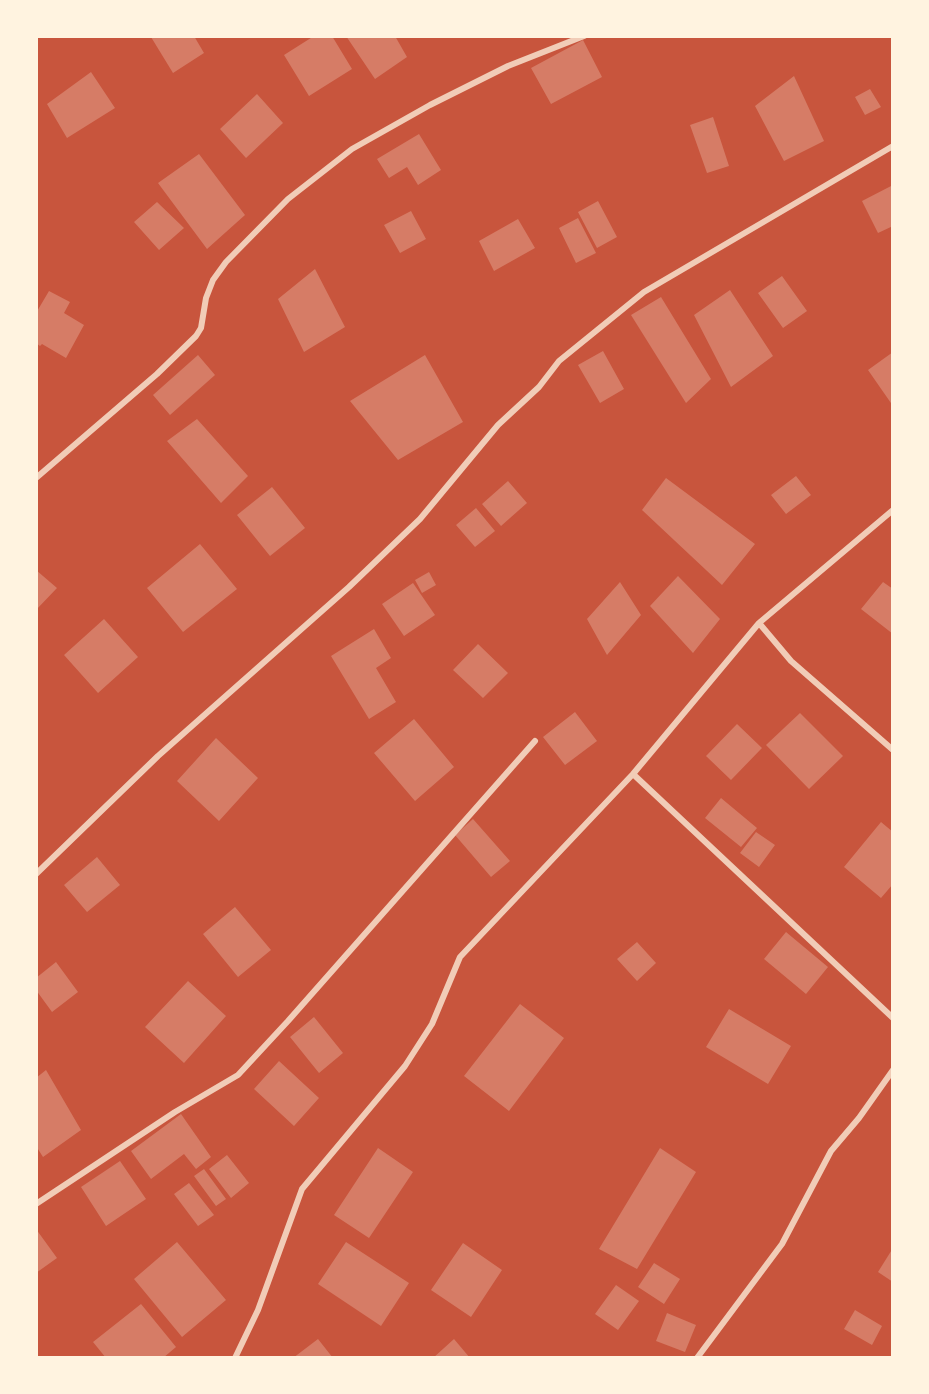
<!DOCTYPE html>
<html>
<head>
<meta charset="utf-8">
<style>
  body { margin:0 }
  #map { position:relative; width:929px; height:1394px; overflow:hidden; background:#c8553d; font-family:"Asap Condensed",sans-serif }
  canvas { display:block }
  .frame { position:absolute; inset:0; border:38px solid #fff3e0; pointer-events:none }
</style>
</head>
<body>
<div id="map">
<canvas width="929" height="1394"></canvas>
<div class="frame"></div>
</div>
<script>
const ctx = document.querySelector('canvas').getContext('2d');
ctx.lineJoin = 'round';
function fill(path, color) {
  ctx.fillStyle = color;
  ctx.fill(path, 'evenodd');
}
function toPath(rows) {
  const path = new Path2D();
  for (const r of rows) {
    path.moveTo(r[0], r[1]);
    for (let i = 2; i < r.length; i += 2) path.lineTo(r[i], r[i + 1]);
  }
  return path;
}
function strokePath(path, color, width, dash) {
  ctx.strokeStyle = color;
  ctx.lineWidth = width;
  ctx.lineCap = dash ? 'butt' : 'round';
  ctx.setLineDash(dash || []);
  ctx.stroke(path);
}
fill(toPath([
  [153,36,194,36,204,53,173,73,151,37],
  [314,36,332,36,352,69,309,96,284,55],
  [346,36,395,36,407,57,375,79],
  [583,40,602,77,551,104,531,68],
  [91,72,115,108,67,138,47,104],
  [794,76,824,141,784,161,755,106],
  [870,89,881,107,865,115,855,97],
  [257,94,283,123,246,158,220,129],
  [713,117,729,166,707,173,690,125],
  [419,134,441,170,418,185,407,167,389,178,377,159],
  [199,154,245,215,207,249,158,183],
  [893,185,893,226,878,233,862,201],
  [598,201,617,237,597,248,578,212],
  [157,202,184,228,159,250,134,222],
  [411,211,426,239,400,253,384,225],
  [578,218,596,253,576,263,559,228],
  [518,219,535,248,494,271,479,241],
  [315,269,345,327,304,352,278,299],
  [782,276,807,311,783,328,758,293],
  [730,290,773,356,731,387,694,315],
  [49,291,70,302,64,313,84,325,66,358,42,344,40,346,36,343,36,313],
  [661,297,711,379,686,403,631,315],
  [603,351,624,389,600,403,578,365],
  [893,352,893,406,868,370],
  [198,355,215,375,170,415,153,395],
  [425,355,463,422,398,460,350,401],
  [197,419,248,476,221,503,167,441],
  [796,476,811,495,786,514,771,495],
  [666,478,755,544,722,585,642,510],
  [508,481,527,503,501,526,482,504],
  [272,487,305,528,270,556,237,515],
  [476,508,495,531,475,547,456,525],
  [200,544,237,589,183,632,147,588],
  [36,570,57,588,36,610],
  [429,572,436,585,422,593,415,580],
  [678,576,720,619,693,653,650,606],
  [620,582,641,615,607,655,587,619],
  [883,582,893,589,893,634,861,609],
  [413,583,435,615,404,636,382,604],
  [104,619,138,657,98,693,64,655],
  [374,629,391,658,376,668,396,702,369,719,331,656],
  [478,644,508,673,483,698,453,670],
  [575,712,597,741,565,765,543,737],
  [800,713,843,756,809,789,766,745],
  [414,719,454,767,415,801,374,753],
  [737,724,762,748,731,780,706,756],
  [216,738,258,778,219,821,177,781],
  [721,798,757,828,741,847,705,818],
  [473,819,510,861,491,877,455,835],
  [881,822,893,832,893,884,881,898,844,867],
  [756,832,775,845,759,867,740,853],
  [97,857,120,885,87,912,64,885],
  [235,907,271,950,238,977,203,934],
  [786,932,828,967,806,994,764,959],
  [637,942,656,963,637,981,617,959],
  [56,962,78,992,52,1012,36,990,36,978],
  [188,981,226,1016,184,1063,145,1027],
  [520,1004,564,1038,509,1111,464,1076],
  [729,1009,791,1046,768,1084,706,1047],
  [314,1017,343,1053,319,1073,290,1037],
  [279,1061,319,1098,294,1126,254,1089],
  [46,1070,81,1130,43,1157,36,1146,36,1078],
  [181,1114,211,1157,196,1169,184,1154,151,1179,131,1151],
  [378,1148,413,1172,369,1238,334,1215],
  [660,1148,696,1172,637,1269,599,1249],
  [227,1155,249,1183,231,1198,209,1169],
  [120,1161,146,1199,106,1226,81,1187],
  [204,1169,226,1199,216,1206,194,1176],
  [189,1183,214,1215,198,1226,174,1194],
  [36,1229,57,1258,36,1273],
  [177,1242,226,1300,182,1337,134,1279],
  [346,1242,409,1283,381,1326,318,1284],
  [463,1243,502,1270,471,1317,431,1290],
  [893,1248,893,1282,878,1272],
  [654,1263,680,1279,664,1304,638,1287],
  [616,1285,639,1301,618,1330,595,1314],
  [141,1304,176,1347,163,1358,106,1358,93,1342],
  [855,1310,882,1326,872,1345,844,1329],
  [667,1313,696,1325,685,1352,656,1341],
  [318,1339,333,1358,293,1358],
  [454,1339,470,1358,433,1358]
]), '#d67c66');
strokePath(toPath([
  [36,478,157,374,196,336,201,328,206,298,213,280,226,262,288,199,352,149,430,105,508,66,584,36],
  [759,623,791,661,893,750],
  [633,774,893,1018],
  [36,874,158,756,349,587,420,519,498,425,539,387,559,361,644,292,893,146],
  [36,1204,175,1112,238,1075,288,1021,535,741],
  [235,1358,258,1310,302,1189,405,1066,432,1024,460,957,633,774,759,623,893,510],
  [697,1358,782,1244,831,1151,859,1118,893,1070]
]), '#f1ccb7', 6);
</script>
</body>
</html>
